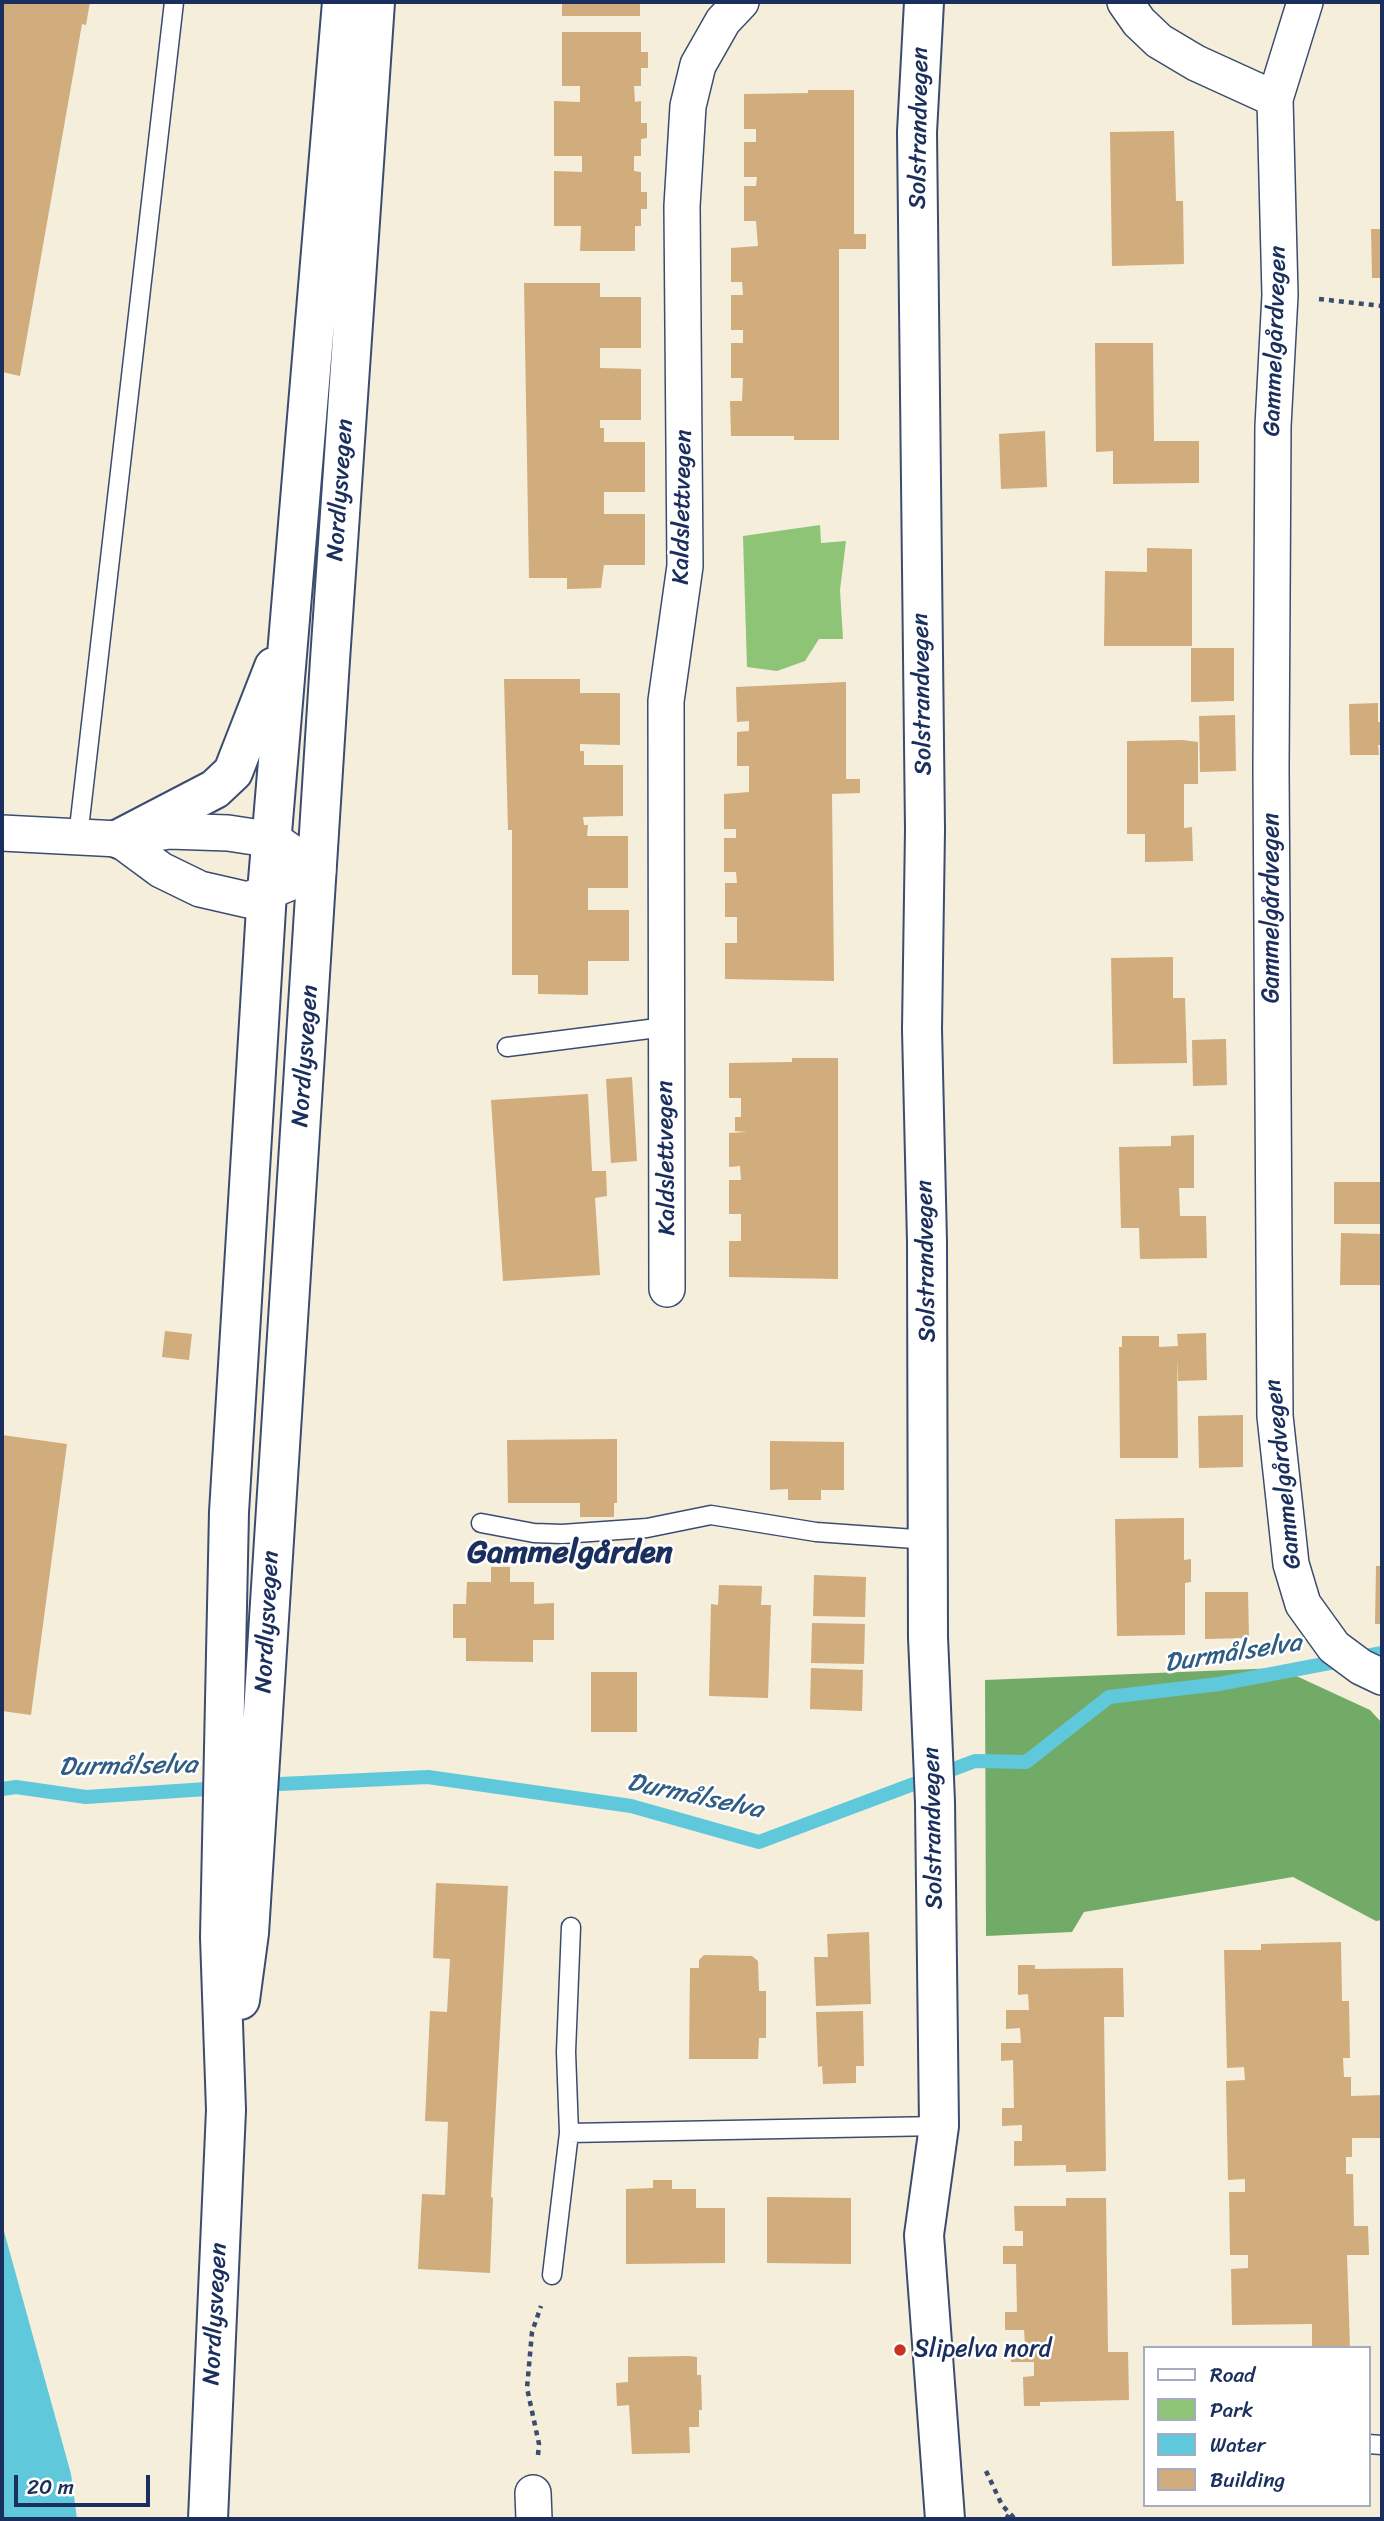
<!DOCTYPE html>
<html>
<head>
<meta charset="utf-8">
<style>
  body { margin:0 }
  #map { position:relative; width:1384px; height:2521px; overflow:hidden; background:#f4eeda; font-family:Sriracha,sans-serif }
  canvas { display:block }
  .frame { position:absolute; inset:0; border:4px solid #1b2f5e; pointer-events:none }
  .legend { position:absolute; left:1143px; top:2346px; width:228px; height:161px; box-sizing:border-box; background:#fff; border:2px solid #a4acbf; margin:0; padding:9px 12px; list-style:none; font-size:21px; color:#1b2f5e }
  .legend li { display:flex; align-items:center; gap:14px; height:35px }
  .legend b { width:35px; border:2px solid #a4acbf }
  .scale { position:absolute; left:14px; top:2475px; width:136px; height:32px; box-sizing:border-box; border:4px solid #1b2f5e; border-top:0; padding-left:9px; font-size:21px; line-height:24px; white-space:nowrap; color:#1b2f5e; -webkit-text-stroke:5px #fff; paint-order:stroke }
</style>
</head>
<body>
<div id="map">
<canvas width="1384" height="2521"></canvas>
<div class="frame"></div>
<ul class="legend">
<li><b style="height:9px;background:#fff"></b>Road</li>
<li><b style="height:19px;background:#8ec476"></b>Park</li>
<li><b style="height:19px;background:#5fc8db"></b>Water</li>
<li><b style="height:19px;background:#d1ac7c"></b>Building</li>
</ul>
<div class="scale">20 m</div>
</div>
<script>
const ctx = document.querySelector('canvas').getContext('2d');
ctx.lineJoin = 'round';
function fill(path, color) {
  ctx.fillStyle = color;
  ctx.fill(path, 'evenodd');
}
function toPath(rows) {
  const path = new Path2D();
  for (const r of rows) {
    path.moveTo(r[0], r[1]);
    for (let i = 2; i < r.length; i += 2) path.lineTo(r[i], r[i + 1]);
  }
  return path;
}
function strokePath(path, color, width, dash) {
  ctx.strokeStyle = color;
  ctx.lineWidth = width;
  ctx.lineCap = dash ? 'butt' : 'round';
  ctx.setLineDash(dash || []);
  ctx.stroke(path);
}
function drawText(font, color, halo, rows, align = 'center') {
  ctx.font = font + ' Sriracha,sans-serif';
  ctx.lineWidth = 5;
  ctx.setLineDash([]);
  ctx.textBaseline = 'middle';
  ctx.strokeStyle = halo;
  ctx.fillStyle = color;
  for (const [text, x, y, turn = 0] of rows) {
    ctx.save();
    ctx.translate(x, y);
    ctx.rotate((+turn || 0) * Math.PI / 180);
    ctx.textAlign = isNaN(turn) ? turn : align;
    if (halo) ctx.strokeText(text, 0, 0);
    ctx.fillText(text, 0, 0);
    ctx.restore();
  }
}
fill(toPath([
  [820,525,821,543,846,541,840,590,843,639,819,639,805,661,777,671,747,667,743,536]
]), '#8ec476');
fill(toPath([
  [1279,1668,1370,1710,1382,1723,1382,1920,1376,1921,1293,1877,1084,1912,1072,1932,986,1936,985,1680]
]), '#72aa67');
fill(toPath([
  [2,2224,71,2474,77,2519,2,2519]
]), '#5fc8db');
strokePath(toPath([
  [259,1785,428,1777,631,1806,759,1842,975,1761,1026,1762,1109,1697,1219,1684,1382,1653],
  [2,1789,16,1787,86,1797,222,1788]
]), '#5fc8db', 14);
fill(toPath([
  [2,2,90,2,86,25,82,24,20,376,2,372],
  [562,2,640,2,640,16,562,16],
  [562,32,641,32,641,52,648,52,648,68,641,68,641,86,634,86,635,102,641,101,641,123,647,123,647,138,641,139,641,156,634,156,634,171,641,172,641,192,647,192,647,209,641,209,641,226,635,226,635,251,580,251,581,226,554,226,554,171,582,172,582,156,554,156,554,101,580,102,580,86,562,86],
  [808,90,854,90,854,234,866,234,866,249,839,249,839,440,794,440,794,436,731,436,730,401,742,401,743,378,731,378,731,343,743,343,743,330,731,330,731,295,743,295,742,282,731,282,731,248,758,246,756,221,744,221,744,186,756,186,757,177,744,177,744,142,756,142,756,129,744,129,744,94,808,93],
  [1174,131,1176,201,1183,201,1184,264,1112,266,1110,132],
  [1371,229,1382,229,1382,278,1372,278],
  [524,283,600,283,600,297,641,297,641,348,600,348,600,368,641,369,641,420,600,420,600,428,604,428,604,442,645,442,645,492,604,492,604,514,645,514,645,565,604,565,601,588,567,589,567,578,529,578],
  [1095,343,1153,343,1154,441,1199,441,1199,483,1113,484,1113,451,1096,452],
  [1045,431,1047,487,1001,489,999,434],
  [1147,548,1192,549,1192,646,1104,646,1105,571,1147,572],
  [1191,648,1234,648,1234,701,1191,702],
  [504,679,580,679,580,693,620,693,620,745,580,744,580,751,584,751,584,765,623,765,623,816,583,817,584,825,588,825,587,836,628,836,628,888,588,888,588,910,629,910,629,961,588,961,588,995,538,994,538,975,512,975,512,830,508,830],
  [846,682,846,779,860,779,860,793,832,794,834,981,725,979,725,943,737,943,737,917,725,917,725,883,737,883,736,872,724,872,724,838,736,838,736,829,724,829,724,794,749,792,749,766,737,766,737,732,749,731,749,721,737,722,736,687],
  [1378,703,1378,722,1382,722,1382,745,1378,745,1379,755,1350,755,1349,704],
  [1235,715,1236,771,1200,772,1199,716],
  [1183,740,1198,742,1198,784,1184,784,1184,828,1192,827,1193,861,1145,862,1145,834,1127,834,1127,741],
  [1173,957,1173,998,1185,998,1187,1063,1113,1064,1111,958],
  [1226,1039,1227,1085,1193,1086,1192,1040],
  [792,1058,838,1058,838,1279,729,1277,729,1241,741,1241,741,1214,729,1214,729,1180,741,1180,740,1166,729,1167,729,1133,747,1132,735,1131,735,1117,741,1117,741,1098,729,1098,729,1063,792,1062],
  [632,1077,637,1161,611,1163,606,1079],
  [588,1094,592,1171,606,1171,607,1196,595,1198,600,1275,503,1281,491,1100],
  [1194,1135,1194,1188,1179,1188,1180,1216,1206,1216,1207,1258,1140,1259,1139,1228,1121,1228,1119,1147,1171,1146,1171,1136],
  [1334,1182,1382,1182,1382,1224,1334,1224],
  [1341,1233,1382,1234,1382,1285,1340,1285],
  [165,1331,192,1334,189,1360,162,1357],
  [1206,1333,1207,1380,1178,1381,1177,1358,1178,1458,1120,1458,1119,1347,1122,1347,1122,1336,1159,1336,1159,1347,1178,1346,1177,1334],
  [1243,1415,1243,1467,1199,1468,1198,1416],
  [2,1435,67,1444,31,1715,2,1711],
  [617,1439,617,1503,614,1503,614,1517,580,1517,580,1503,508,1503,507,1440],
  [770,1441,844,1442,844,1490,821,1490,821,1500,788,1500,788,1489,770,1490],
  [1184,1518,1184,1560,1191,1559,1191,1582,1185,1583,1185,1635,1117,1636,1115,1519],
  [1376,1566,1382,1566,1382,1624,1375,1624],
  [491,1567,510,1567,510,1582,534,1582,534,1604,554,1603,554,1640,533,1640,533,1662,466,1661,466,1638,453,1638,453,1604,466,1604,467,1582,491,1582],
  [814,1575,866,1577,865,1617,813,1616],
  [719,1585,762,1586,761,1605,771,1605,768,1698,709,1696,711,1604,718,1605],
  [1205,1592,1248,1592,1249,1638,1205,1639],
  [812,1623,865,1624,864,1664,811,1663],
  [811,1668,863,1670,862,1711,810,1709],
  [591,1672,637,1672,637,1732,591,1732],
  [436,1883,508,1886,491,2197,493,2198,490,2273,418,2269,422,2194,445,2195,448,2122,425,2121,430,2011,447,2012,450,1959,433,1958],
  [869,1932,871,2004,816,2006,814,1957,828,1957,827,1934],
  [1341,1942,1342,2001,1349,2001,1350,2058,1343,2058,1344,2077,1351,2077,1351,2096,1382,2095,1382,2138,1352,2138,1352,2157,1346,2157,1346,2174,1353,2174,1354,2226,1368,2226,1369,2255,1347,2255,1350,2348,1312,2348,1312,2324,1232,2325,1231,2269,1248,2268,1248,2255,1230,2255,1229,2192,1245,2192,1245,2179,1228,2180,1226,2081,1245,2080,1244,2067,1227,2068,1224,1950,1261,1950,1261,1944],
  [704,1955,752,1956,758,1961,759,1991,766,1991,766,2038,759,2038,758,2059,689,2059,690,1968,699,1968,699,1960],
  [1018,1965,1035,1965,1035,1969,1123,1968,1124,2017,1104,2017,1106,2171,1066,2172,1066,2165,1014,2166,1014,2141,1022,2141,1022,2125,1002,2126,1002,2108,1014,2108,1013,2060,1001,2061,1001,2043,1021,2043,1020,2028,1006,2029,1006,2010,1029,2010,1028,1994,1018,1995],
  [863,2011,864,2066,856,2066,856,2083,823,2084,822,2066,818,2067,816,2012],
  [653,2180,672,2180,672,2189,696,2189,696,2208,725,2208,725,2263,626,2264,626,2189,653,2188],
  [767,2197,851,2198,851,2264,767,2263],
  [1066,2198,1106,2198,1108,2352,1128,2352,1129,2400,1040,2402,1040,2406,1024,2406,1023,2377,1034,2376,1034,2362,1011,2362,1011,2344,1025,2344,1024,2330,1005,2330,1005,2312,1017,2312,1016,2264,1003,2264,1003,2246,1023,2246,1023,2231,1015,2231,1014,2206,1066,2206],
  [688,2356,697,2357,697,2375,701,2375,702,2410,699,2410,699,2427,689,2427,690,2453,632,2454,629,2405,617,2406,616,2383,628,2382,628,2357]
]), '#d1ac7c');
const lane = toPath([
  [78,837,174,2],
  [507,1047,665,1027],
  [481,1523,534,1533,562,1534,647,1528,711,1515,816,1532,929,1540],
  [571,1927,566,2052,569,2133,939,2126],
  [552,2275,569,2133],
  [1368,2444,1382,2445]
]);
const street = toPath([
  [1125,2,1139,22,1159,41,1196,63,1275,99],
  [1305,2,1275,99,1280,295,1273,426,1271,768,1275,1416,1291,1564,1303,1604,1334,1647,1361,1667,1382,1677],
  [2,833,119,839,169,831,228,833,274,840,318,871],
  [119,839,161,870,200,889,248,900,318,871],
  [667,1289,666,701,685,566,682,206,688,106,698,65,723,21,741,2],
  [533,2493,534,2519]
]);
const secondary = toPath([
  [924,2,917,132,925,830,922,1029,927,1242,928,1637,935,1802,939,2126,924,2235,945,2519]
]);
const highway = toPath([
  [119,839,215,789,233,772,274,667],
  [240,2000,249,1933,330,660,375,2],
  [208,2519,226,2110,220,1937,229,1512,267,892,342,2]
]);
strokePath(lane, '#3c4c71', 21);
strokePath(street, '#3c4c71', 38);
strokePath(secondary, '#3c4c71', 42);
strokePath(highway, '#3c4c71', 42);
strokePath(toPath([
  [1319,299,1382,306],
  [538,2455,539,2444,527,2388,532,2332,541,2306],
  [986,2471,1002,2505,1015,2519],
  [1006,2519,1010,2513]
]), '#3c4c71', 4.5, [5, 5]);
strokePath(lane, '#fff', 18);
strokePath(street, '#fff', 35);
strokePath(secondary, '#fff', 38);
strokePath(highway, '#fff', 38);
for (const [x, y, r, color] of [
  [900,2350,7,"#c8321e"]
]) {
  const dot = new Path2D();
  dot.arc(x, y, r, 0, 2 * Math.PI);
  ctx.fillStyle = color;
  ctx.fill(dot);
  strokePath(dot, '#fff', 2.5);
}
drawText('24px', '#1b2f5e', '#fff', [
  ["Solstrandvegen",920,128,-89],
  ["Gammelgårdvegen",1276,341,-88],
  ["Nordlysvegen",341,490,-86],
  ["Kaldslettvegen",683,507,-89],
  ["Solstrandvegen",923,694,-91],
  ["Gammelgårdvegen",1272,908,-90],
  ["Nordlysvegen",306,1056,-86],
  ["Kaldslettvegen",667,1158,-91],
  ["Solstrandvegen",927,1261,-91],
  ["Gammelgårdvegen",1284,1474,-96],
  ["Nordlysvegen",268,1622,-87],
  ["Solstrandvegen",934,1828,-91],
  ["Nordlysvegen",216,2314,-87]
]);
drawText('24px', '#1b2f5e', '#fff', [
  ["Slipelva nord",914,2350]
], 'left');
drawText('italic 26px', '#2f5d84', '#fff', [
  ["Durmålselva",1233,1654,-9],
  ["Durmålselva",128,1767,-1],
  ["Durmålselva",695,1797,12]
]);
drawText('bold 32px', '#1b2f5e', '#fff', [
  ["Gammelgården",570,1554]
]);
</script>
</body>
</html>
